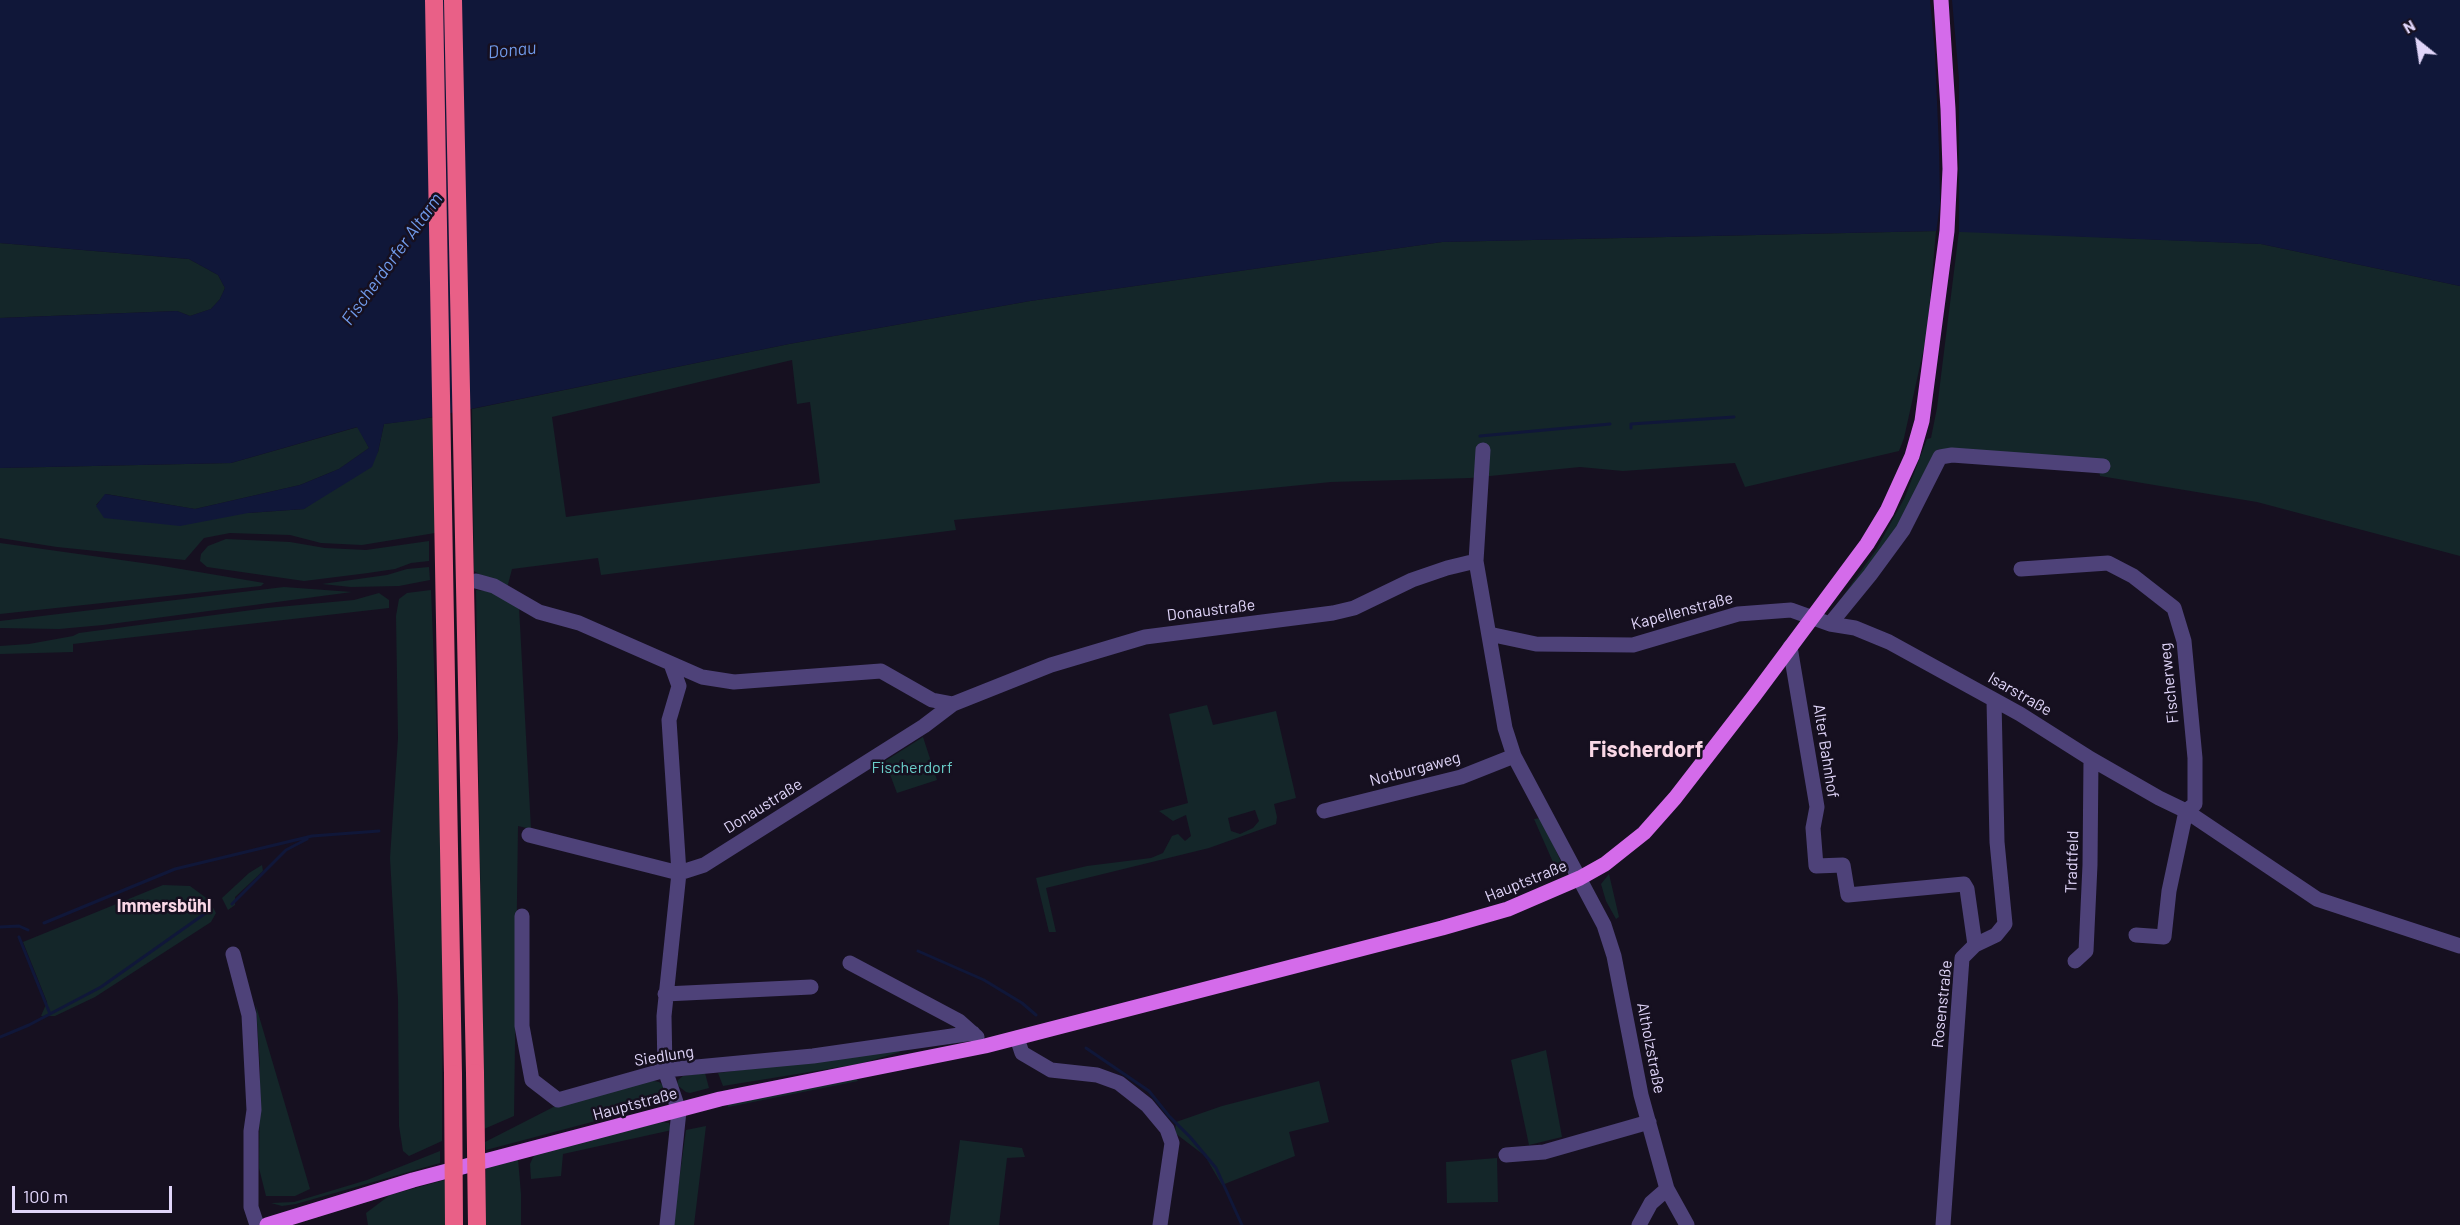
<!DOCTYPE html>
<html>
<head>
<meta charset="utf-8">
<style>
  body { margin:0 }
  #map { position:relative; width:2460px; height:1225px; overflow:hidden; background:#161020; font-family:Barlow,sans-serif }
  canvas { display:block }
  .north { position:absolute; left:2388px; top:12px; width:60px; height:60px; -webkit-text-stroke:4px #161020; paint-order:stroke; rotate:330deg; font-size:16px; font-weight:700; line-height:24px; text-align:center; color:#e0d5f9 }
  .north::after { content:''; display:block; margin:auto; width:21px; height:27px; background:#e0d5f9; clip-path:polygon(50% 0,100% 100%,50% 72%,0 100%) }
  .scale { position:absolute; left:12px; top:1186px; width:160px; height:27px; box-sizing:border-box; border:3px solid #e0d5f9; border-top:0; padding-left:8px; font-size:18px; line-height:21px; white-space:nowrap; color:#e0d5f9; -webkit-text-stroke:4px #161020; paint-order:stroke }
</style>
</head>
<body>
<div id="map">
<canvas width="2460" height="1225"></canvas>
<div class="north">N</div>
<div class="scale">100 m</div>
</div>
<script>
const ctx = document.querySelector('canvas').getContext('2d');
ctx.lineJoin = 'round';
function fill(path, color) {
  ctx.fillStyle = color;
  ctx.fill(path, 'evenodd');
}
function toPath(rows) {
  const path = new Path2D();
  for (const r of rows) {
    path.moveTo(r[0], r[1]);
    for (let i = 2; i < r.length; i += 2) path.lineTo(r[i], r[i + 1]);
  }
  return path;
}
function strokePath(path, color, width, dash) {
  ctx.strokeStyle = color;
  ctx.lineWidth = width;
  ctx.lineCap = dash ? 'butt' : 'round';
  ctx.setLineDash(dash || []);
  ctx.stroke(path);
}
function drawText(font, color, halo, rows, align = 'center') {
  ctx.font = font + ' Barlow,sans-serif';
  ctx.lineWidth = 5;
  ctx.setLineDash([]);
  ctx.textBaseline = 'middle';
  ctx.strokeStyle = halo;
  ctx.fillStyle = color;
  for (const [text, x, y, turn = 0] of rows) {
    ctx.save();
    ctx.translate(x, y);
    ctx.rotate((+turn || 0) * Math.PI / 180);
    ctx.textAlign = isNaN(turn) ? turn : align;
    if (halo) ctx.strokeText(text, 0, 0);
    ctx.fillText(text, 0, 0);
    ctx.restore();
  }
}
fill(toPath([
  [1936,231,1927,334,1904,438,1899,451,1745,487,1735,463,1623,471,1580,467,1470,478,1331,482,954,520,956,530,601,575,598,558,512,569,507,588,504,589,474,571,472,409,789,344,1030,301,1442,242],
  [792,360,797,404,810,402,820,483,566,517,552,417],
  [1959,231,2261,244,2460,286,2460,556,2257,502,2100,476,2098,465,1938,449,1907,511,1874,563,1835,607,1876,550,1905,497,1927,439,1931,438,1937,408],
  [0,243,189,259,218,275,225,288,220,299,211,309,190,316,177,311,0,318],
  [435,417,435,533,362,545,321,543,290,535,230,533,204,538,185,560,57,547,0,538,0,468,231,463,358,427,369,448,339,469,300,485,195,509,106,494,96,505,248,513,304,509,378,452,384,424],
  [226,539,290,542,325,548,366,550,429,541,429,561,411,563,395,569,368,573,304,581,207,567,200,561,201,554,208,546],
  [0,543,157,565,264,583,261,586,0,614],
  [429,567,430,580,399,586,351,587,322,584,387,575,407,569],
  [284,587,352,592,103,625,59,629,0,628,0,621],
  [431,590,443,887,442,1141,409,1156,403,1151,399,1126,398,999,390,858,398,738,396,616,399,599,407,593],
  [476,590,495,592,519,607,531,829,518,826,514,1116,484,1129],
  [379,593,389,600,389,608,73,644,73,652,0,654,0,646,29,644,73,636,79,633,267,608,354,600],
  [1207,705,1213,725,1276,711,1296,798,1274,804,1277,817,1276,824,1209,848,1046,888,1056,932,1049,932,1036,878,1087,866,1151,858,1163,853,1172,836,1178,834,1185,841,1191,836,1186,815,1173,821,1159,811,1188,803,1169,714],
  [1255,810,1259,821,1253,828,1240,834,1231,831,1228,818],
  [923,737,937,780,897,793,885,761],
  [1541,818,1562,864,1559,871,1554,874,1556,869,1534,819],
  [262,865,263,871,235,897,235,905,228,910,222,898,249,873],
  [1609,874,1619,917,1616,919,1606,901,1601,884],
  [163,885,190,886,209,900,216,913,211,922,95,997,55,1016,41,1016,47,1002,23,942],
  [256,1006,310,1189,295,1196,266,1196,259,1168,260,1067],
  [899,1050,900,1052,859,1064,723,1086,718,1073],
  [1546,1050,1562,1137,1529,1145,1511,1060],
  [705,1073,709,1088,690,1093,686,1092,677,1085,678,1080,683,1076],
  [856,1078,858,1081,728,1107,727,1104],
  [649,1080,659,1082,665,1087,666,1097,656,1105,486,1150,485,1142,575,1096],
  [1319,1081,1329,1122,1289,1132,1295,1156,1222,1185,1205,1156,1175,1133,1176,1122,1222,1106],
  [662,1122,669,1123,672,1130,563,1154,561,1176,531,1179,530,1164,535,1153],
  [706,1126,694,1225,673,1225,686,1130],
  [960,1140,1022,1148,1025,1157,1007,1158,999,1225,949,1225],
  [440,1151,440,1163,296,1204,282,1206,271,1203,294,1202,367,1180],
  [1497,1158,1498,1202,1447,1203,1446,1162],
  [518,1159,521,1194,521,1225,485,1225,486,1167],
  [448,1179,447,1225,368,1225,366,1213,390,1195]
]), '#142629');
fill(toPath([
  [0,0,2460,0,2460,286,2261,244,1936,231,1442,242,1030,301,789,344,417,420,384,424,378,452,372,467,304,509,248,513,180,526,104,518,96,506,105,494,195,509,300,485,339,469,369,448,357,427,231,463,0,468,0,318,177,311,190,316,211,309,220,299,225,288,218,275,189,259,0,243]
]), '#101739');
fill(toPath([
  [1930,0,1952,0,1959,79,1959,234,1936,234,1940,203,1939,149,1935,53]
]), '#161020');
strokePath(toPath([
  [1631,428,1631,424,1734,417],
  [1480,436,1610,424],
  [232,904,286,850,307,839],
  [44,923,175,869,312,836,379,831],
  [0,927,19,926,28,930],
  [19,937,50,1014],
  [918,951,984,980,1022,1003,1036,1015],
  [0,1037,29,1025,101,987,210,910],
  [1086,1048,1149,1091,1169,1116,1190,1137,1216,1168,1242,1225]
]), '#101739', 3);
strokePath(toPath([
  [1483,450,1476,561,1505,728,1514,756,1604,925,1614,956,1641,1095,1667,1189,1687,1225],
  [2021,569,2108,563,2133,576,2174,608,2184,641,2195,758,2195,804,2186,811],
  [476,581,494,586,539,612,579,623,702,677,734,682,881,671,932,700,953,704],
  [1830,624,1870,575,1903,530,1940,457,1952,455,2103,466],
  [1489,634,1536,644,1633,645,1738,614,1791,610,1830,624,1855,628,1889,642,2020,714,2091,759,2159,798,2186,811,2317,899,2460,946],
  [1790,647,1817,807,1813,828,1816,866,1843,865,1848,895,1964,884,1967,889,1975,945],
  [1324,811,1461,777,1514,756],
  [529,835,679,873,704,865,924,726,953,704,1051,665,1145,637,1333,613,1354,608,1412,580,1447,568,1476,561],
  [522,916,522,1026,532,1080,558,1100,665,1070,813,1056,973,1033],
  [2136,935,2164,937,2169,891,2186,811],
  [233,954,249,1015,254,1110,251,1131,251,1207,257,1225],
  [2075,961,2086,951,2090,865,2091,759],
  [850,963,959,1021,977,1037],
  [665,994,811,987],
  [1017,1038,1022,1053,1051,1070,1097,1075,1119,1083,1147,1105,1167,1129,1172,1143,1160,1225],
  [1506,1155,1544,1152,1649,1122],
  [667,1225,679,1111,665,1070,664,1016,679,873,669,720,679,686,671,664],
  [1639,1225,1651,1203,1667,1189],
  [1943,1225,1962,958,1975,945,1996,935,2005,924,1997,842,1994,700]
]), '#4e4279', 15);
strokePath(toPath([
  [267,1225,413,1180,720,1099,985,1046,1442,928,1508,909,1580,878,1605,864,1644,833,1675,798,1754,696,1867,544,1887,511,1912,456,1922,421,1947,231,1950,169,1948,109,1941,0]
]), '#d46bea', 15);
strokePath(toPath([
  [434,0,453,1074],
  [453,0,475,1073]
]), '#e96087', 18);
strokePath(toPath([
  [475,1073,477,1225],
  [453,1074,454,1225]
]), '#e96087', 18);
drawText('16px', '#e0d5f9', '#161020', [
  ["Donaustraße",1211,610,-7],
  ["Kapellenstraße",1682,611,-15],
  ["Fischerweg",2169,683,-96],
  ["Isarstraße",2020,694,30],
  ["Alter Bahnhof",1826,751,81],
  ["Notburgaweg",1415,769,-15],
  ["Donaustraße",763,806,-32],
  ["Tradtfeld",2072,862,-88],
  ["Hauptstraße",1526,881,-22],
  ["Rosenstraße",1942,1004,-84],
  ["Altholzstraße",1651,1048,79],
  ["Siedlung",664,1056,-9],
  ["Hauptstraße",635,1104,-15]
]);
drawText('16px', '#6bcfca', '#161020', [
  ["Fischerdorf",912,768]
]);
drawText('italic 18px', '#719beb', '#161020', [
  ["Donau",512,50,-6],
  ["Fischerdorfer Altarm",392,259,-54]
]);
drawText('bold 18px', '#f9d7e6', '#161020', [
  ["Immersbühl",164,906]
]);
drawText('bold 22px', '#f9d7e6', '#161020', [
  ["Fischerdorf",1646,750]
]);
</script>
</body>
</html>
